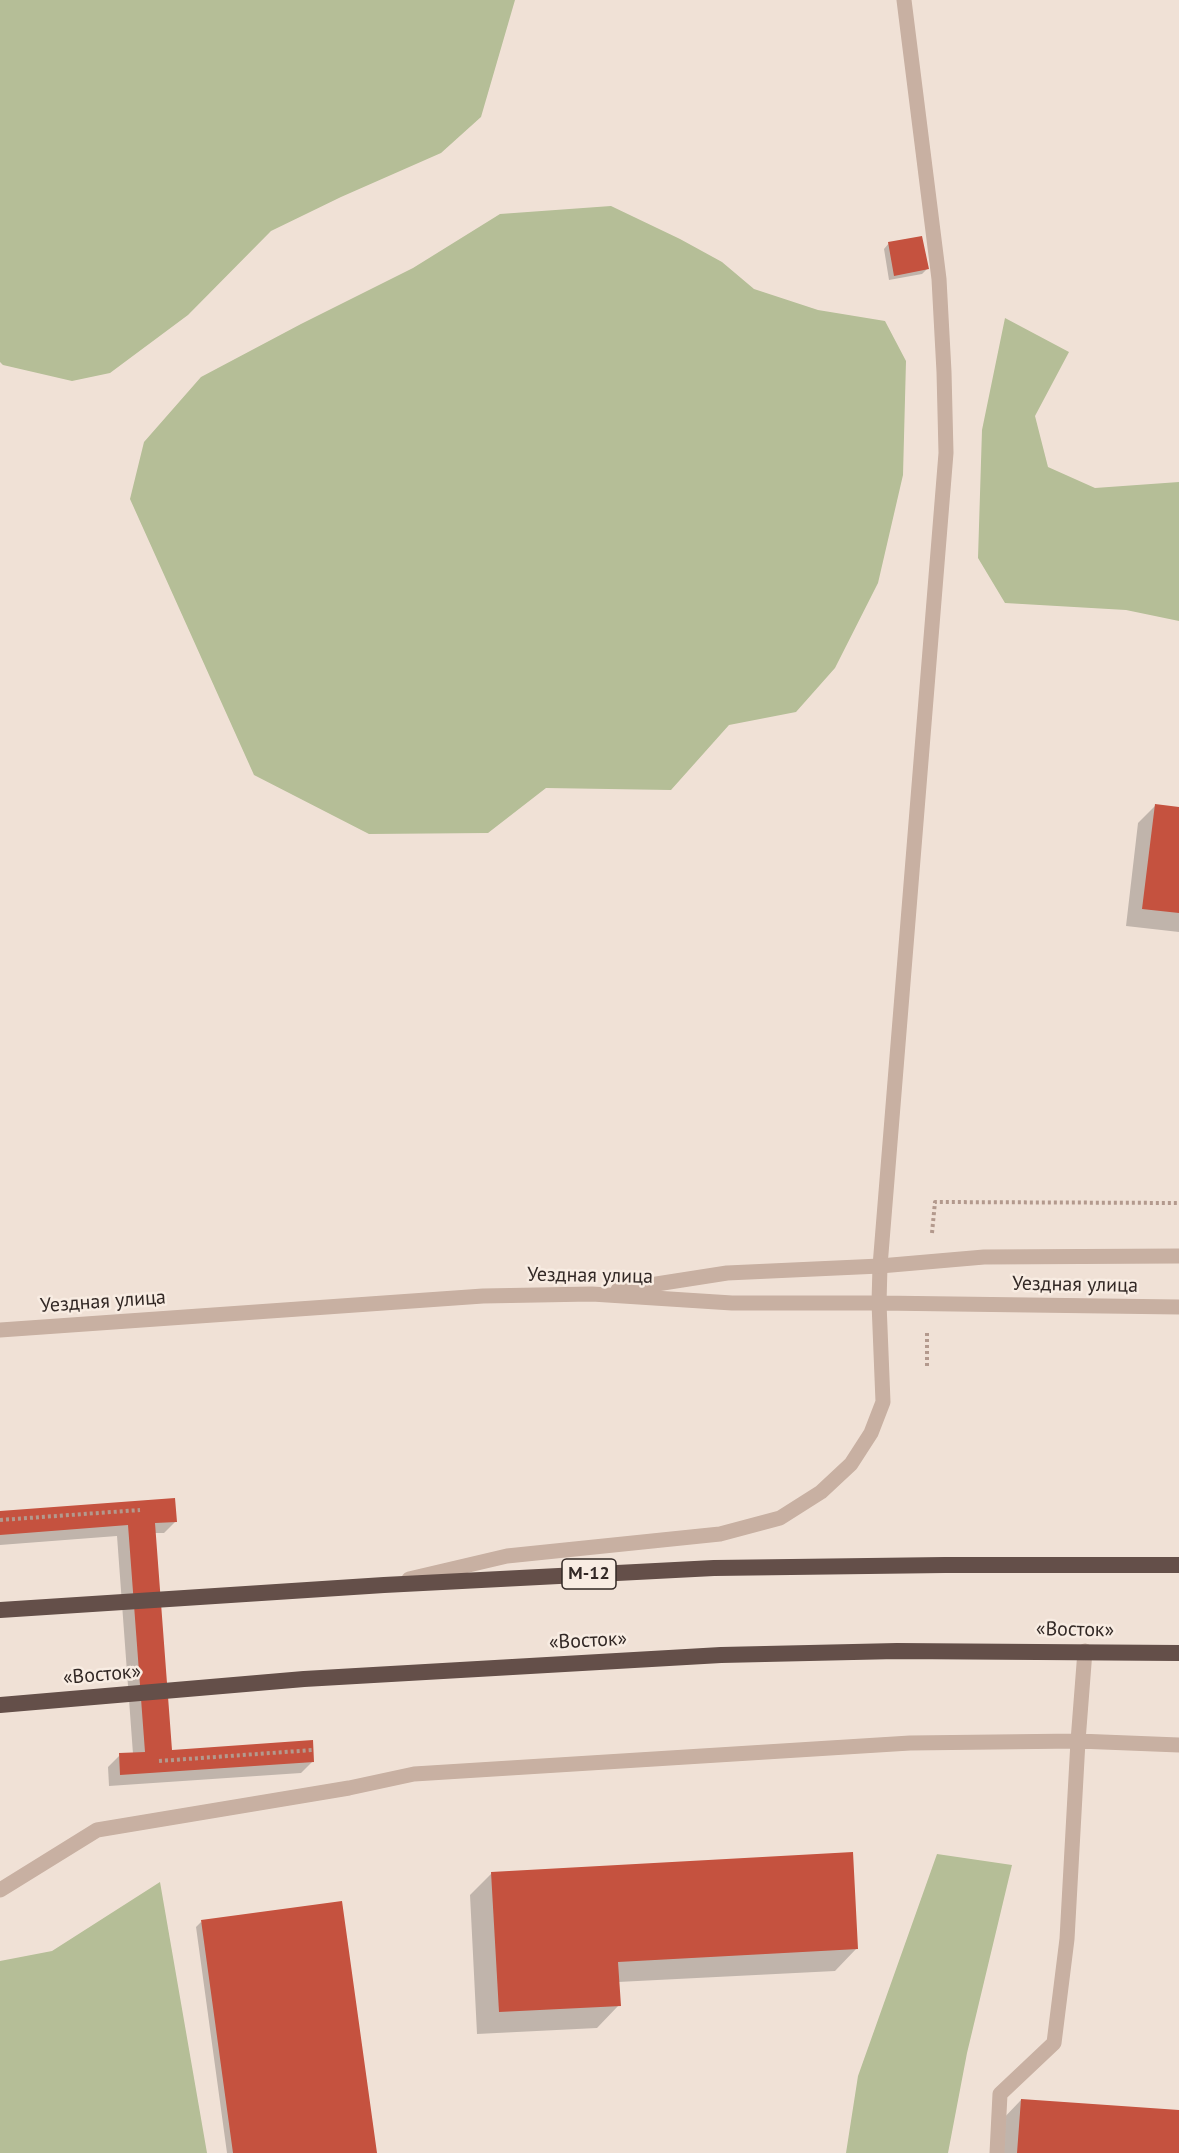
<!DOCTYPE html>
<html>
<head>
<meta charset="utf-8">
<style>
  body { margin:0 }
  canvas { display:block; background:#f0e1d6 }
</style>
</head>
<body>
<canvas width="1179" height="2153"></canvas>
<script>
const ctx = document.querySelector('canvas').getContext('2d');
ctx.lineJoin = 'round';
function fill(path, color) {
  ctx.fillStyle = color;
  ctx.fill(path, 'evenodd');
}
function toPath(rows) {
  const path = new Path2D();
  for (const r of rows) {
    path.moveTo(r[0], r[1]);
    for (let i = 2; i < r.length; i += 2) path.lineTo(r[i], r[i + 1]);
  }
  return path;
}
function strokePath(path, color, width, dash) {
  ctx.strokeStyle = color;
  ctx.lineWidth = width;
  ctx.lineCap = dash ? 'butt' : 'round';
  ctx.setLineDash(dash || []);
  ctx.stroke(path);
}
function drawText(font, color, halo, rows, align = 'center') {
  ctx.font = font + ' "PT Sans",sans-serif';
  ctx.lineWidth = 5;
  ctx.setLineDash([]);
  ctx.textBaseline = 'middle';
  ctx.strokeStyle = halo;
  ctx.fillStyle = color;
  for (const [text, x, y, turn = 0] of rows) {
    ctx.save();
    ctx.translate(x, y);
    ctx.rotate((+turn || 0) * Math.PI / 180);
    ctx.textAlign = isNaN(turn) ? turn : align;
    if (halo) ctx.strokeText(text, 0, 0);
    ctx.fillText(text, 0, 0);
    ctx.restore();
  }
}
fill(toPath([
  [0,0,515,0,481,117,441,153,341,197,271,231,188,315,110,373,72,381,3,365,0,362],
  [611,206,680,239,722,262,754,289,818,310,885,321,906,361,903,475,878,583,835,668,796,712,729,725,671,790,546,788,488,833,369,834,254,775,130,499,144,442,201,377,301,324,413,268,500,214],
  [1005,318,1069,352,1035,416,1048,467,1095,488,1179,482,1179,621,1126,610,1005,603,978,558,982,430],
  [937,1854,1012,1865,967,2053,948,2153,846,2153,858,2076],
  [160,1882,207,2153,0,2153,0,1961,52,1951]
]), '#b5be97');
fill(toPath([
  [889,243,927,269,922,274,889,280,884,249],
  [1156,805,1179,808,1179,932,1126,926,1138,823],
  [0,1512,176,1521,164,1533,154,1533,170,1751,313,1761,301,1773,109,1786,108,1767,120,1755,133,1754,117,1536,0,1545],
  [492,1873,857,1948,835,1971,618,1982,619,2005,597,2028,477,2034,470,1895],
  [201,1922,376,2153,227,2153,196,1927],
  [1021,2100,1179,2112,1179,2153,997,2153,999,2123]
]), '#0003');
fill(toPath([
  [922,236,929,269,894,276,888,242],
  [1155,804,1179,807,1179,913,1142,909],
  [175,1498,177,1522,155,1523,172,1750,313,1740,314,1762,120,1775,119,1753,145,1752,128,1525,0,1535,0,1511],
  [853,1852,858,1949,618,1962,621,2006,499,2012,491,1872],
  [342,1901,377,2153,233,2153,201,1920],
  [1021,2099,1179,2110,1179,2153,1017,2153]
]), '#c5523f');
strokePath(toPath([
  [932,1233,935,1202,1179,1203],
  [927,1366,927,1330],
  [0,1520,140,1510],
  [159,1761,313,1750]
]), '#b3998d', 4, [3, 3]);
strokePath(toPath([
  [879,1303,880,1266,946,453,944,372,939,279,904,0],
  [0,1890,97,1830,349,1788,414,1774,910,1743,1078,1741,1179,1745],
  [997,2153,1000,2094,1054,2043,1067,1939,1078,1741,1085,1651]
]), '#c8b0a2', 15);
strokePath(toPath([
  [618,1290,727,1273,880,1266,984,1257,1179,1256],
  [0,1330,483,1296,592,1294,732,1303,879,1303,1179,1307],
  [409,1579,507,1556,720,1534,780,1518,821,1492,851,1464,871,1433,883,1402,879,1303]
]), '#c8b0a2', 15);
strokePath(toPath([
  [0,1610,384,1585,714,1568,945,1565,1179,1565],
  [0,1705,304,1679,721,1655,897,1651,1179,1653]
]), '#644f49', 16);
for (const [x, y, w] of [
  [589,1574,54]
]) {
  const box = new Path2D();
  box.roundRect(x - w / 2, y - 15, w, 30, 4.5);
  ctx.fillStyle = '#f8ece2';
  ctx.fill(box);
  strokePath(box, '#322825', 1.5);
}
drawText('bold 18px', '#322825', null, [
  ["М-12",589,1574]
]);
drawText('20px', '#322825', '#f8ece2', [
  ["Уездная улица",590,1276,1],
  ["Уездная улица",1075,1285,1],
  ["Уездная улица",103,1302,-4],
  ["«Восток»",1075,1630,1],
  ["«Восток»",588,1641,-3],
  ["«Восток»",102,1675,-5]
]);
</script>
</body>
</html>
